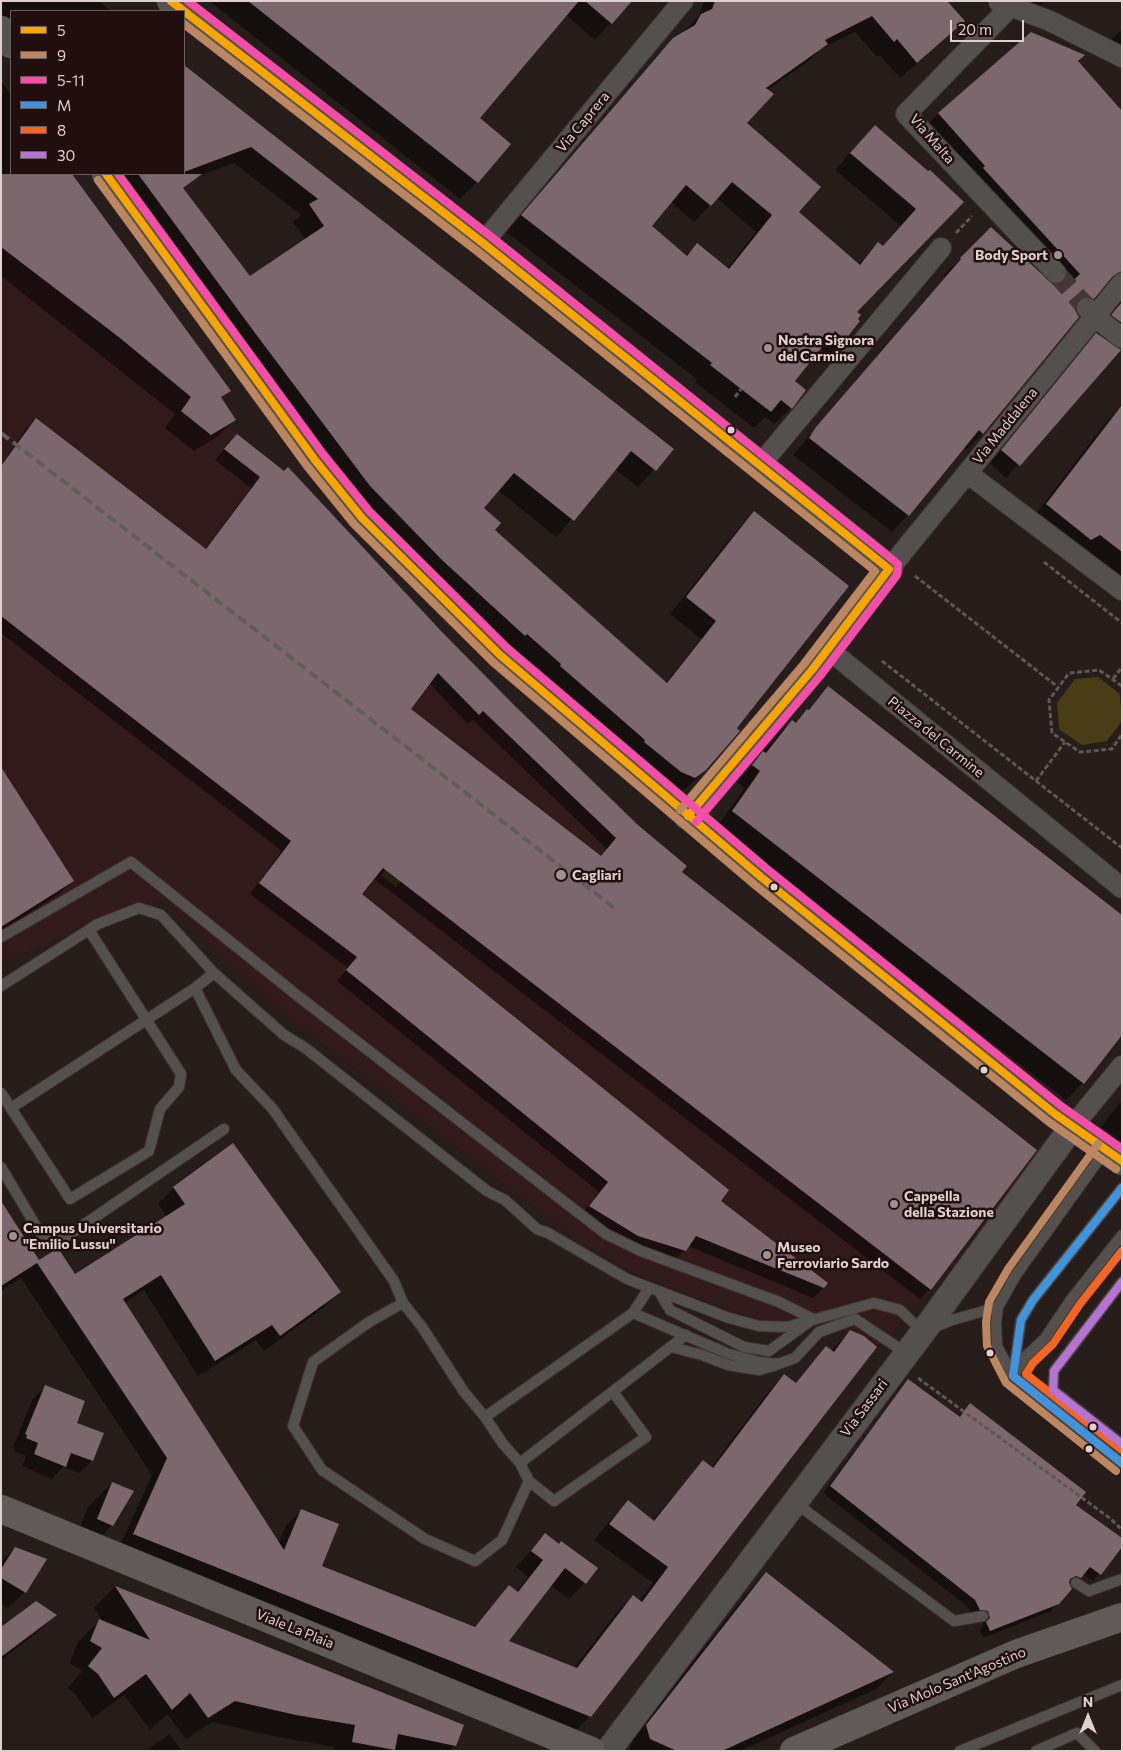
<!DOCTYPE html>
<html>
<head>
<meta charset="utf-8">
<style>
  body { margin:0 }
  #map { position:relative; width:1123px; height:1752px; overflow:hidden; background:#261c1a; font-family:Commissioner,sans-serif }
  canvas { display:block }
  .frame { position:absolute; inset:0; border:2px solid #dfd1d0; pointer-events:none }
  .legend { position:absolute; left:10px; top:10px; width:175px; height:165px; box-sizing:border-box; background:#200f0e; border:1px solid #6c5d5c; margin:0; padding:6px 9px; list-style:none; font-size:15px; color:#dfd1d0 }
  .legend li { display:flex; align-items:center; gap:10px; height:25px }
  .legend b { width:25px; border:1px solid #6c5d5c }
  .north { position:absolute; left:1063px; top:1692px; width:50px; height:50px; -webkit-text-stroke:4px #200f0e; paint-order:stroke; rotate:0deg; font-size:14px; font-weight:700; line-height:20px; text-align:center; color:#dfd1d0 }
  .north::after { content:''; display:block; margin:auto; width:18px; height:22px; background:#dfd1d0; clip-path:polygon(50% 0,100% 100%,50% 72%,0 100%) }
  .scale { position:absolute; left:950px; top:20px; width:74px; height:22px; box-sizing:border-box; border:2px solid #dfd1d0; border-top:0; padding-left:6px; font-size:15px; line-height:18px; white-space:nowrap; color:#dfd1d0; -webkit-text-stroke:4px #200f0e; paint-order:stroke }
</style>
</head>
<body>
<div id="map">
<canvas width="1123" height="1752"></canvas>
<div class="frame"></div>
<ul class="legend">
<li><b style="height:6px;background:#f7a600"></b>5</li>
<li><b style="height:6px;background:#bb8660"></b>9</li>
<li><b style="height:6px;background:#f54da8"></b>5-11</li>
<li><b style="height:6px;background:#4094de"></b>M</li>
<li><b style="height:6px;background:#f26522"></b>8</li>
<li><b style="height:6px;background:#b673d3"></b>30</li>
</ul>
<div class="north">N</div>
<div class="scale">20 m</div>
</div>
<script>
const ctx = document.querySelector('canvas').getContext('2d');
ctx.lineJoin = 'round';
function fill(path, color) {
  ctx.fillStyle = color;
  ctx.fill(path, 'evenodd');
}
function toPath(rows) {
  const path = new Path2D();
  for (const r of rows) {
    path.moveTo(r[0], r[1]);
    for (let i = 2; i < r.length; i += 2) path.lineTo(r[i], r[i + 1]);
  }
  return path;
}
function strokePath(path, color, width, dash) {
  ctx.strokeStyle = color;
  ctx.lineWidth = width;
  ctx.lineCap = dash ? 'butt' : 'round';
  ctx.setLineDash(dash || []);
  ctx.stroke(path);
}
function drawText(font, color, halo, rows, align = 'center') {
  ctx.font = font + ' Commissioner,sans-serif';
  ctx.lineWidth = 5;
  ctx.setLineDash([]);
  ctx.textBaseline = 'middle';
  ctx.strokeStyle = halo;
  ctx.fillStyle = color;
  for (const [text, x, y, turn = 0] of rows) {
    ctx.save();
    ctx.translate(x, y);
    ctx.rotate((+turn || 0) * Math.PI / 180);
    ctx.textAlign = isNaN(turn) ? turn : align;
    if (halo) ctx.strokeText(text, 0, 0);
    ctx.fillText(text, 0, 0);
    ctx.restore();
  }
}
fill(toPath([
  [1,247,284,470,288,467,324,507,282,564,478,715,483,711,648,869,682,871,1039,1151,931,1290,877,1347,864,1336,751,1317,639,1276,572,1236,273,1005,164,900,119,911,1,963]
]), '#311a19');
fill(toPath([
  [1098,677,1120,694,1122,721,1107,741,1082,745,1059,729,1057,703,1075,679],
  [395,858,410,870,396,887,381,875]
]), '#493d17');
fill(toPath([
  [1,1,99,1,111,11,11,11,11,42,1,29],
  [209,1,630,1,595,40,566,15,478,118,477,182,460,199],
  [704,1,946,1,947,37,900,78,880,55,877,57,855,32,820,49,810,60,767,90,746,124,797,212,858,265,878,244,882,247,901,226,835,170,859,143,962,202,855,312,844,339,828,355,820,348,793,381,791,408,774,424,765,417,754,428,695,382,697,379,506,232,657,56,698,18],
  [717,198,756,232,727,269,697,245,685,256,651,226,671,202,694,222],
  [1029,1,1045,1,1038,8],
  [1122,29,1122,64,1101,50],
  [1077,62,1122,113,1122,345,1006,478,990,463,1084,347,1098,333,1096,332,1118,303,1107,287,1099,290,1076,314,1078,317,982,434,966,450,963,448,908,515,892,532,793,455,946,276,944,275,991,229,1061,294,1064,291,968,185,922,130,939,113],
  [184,68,672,449,638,487,615,469,556,537,498,490,483,508,493,531,665,683,701,639,670,614,738,529,754,512,735,728,705,769,688,787,677,794,664,789,354,503,109,174,184,174],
  [234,163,301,215,293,222,306,240,250,278,182,188,185,181],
  [1,81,11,95,11,174,69,174,229,390,220,399,234,420,218,436,194,451,165,428,175,414,1,276],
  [1122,406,1122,581,1030,521,1108,420],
  [36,419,204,550,251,488,215,460,237,435,441,633,680,872,930,1289,920,1299,373,878,360,895,719,1202,823,1288,813,1298,688,1246,675,1260,628,1245,580,1216,599,1192,337,981,348,968,250,894,282,851,1,633,1,465,26,429],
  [429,683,468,724,473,720,607,849,600,857,409,709],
  [691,1232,794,1275,799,1278,690,1234],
  [828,688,1122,1033,1083,1083,1066,1100,716,828,745,788,736,782,775,738,792,721,795,724],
  [1,770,73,880,59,894,1,931],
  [1122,1100,1122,1142,1101,1127],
  [174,1188,339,1292,323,1308,264,1351,256,1340,198,1376,144,1290,124,1303,278,1544,286,1526,302,1510,320,1567,473,1628,509,1587,516,1592,528,1577,516,1567,545,1535,585,1583,569,1599,550,1585,507,1642,574,1668,617,1612,633,1596,639,1601,653,1583,594,1540,612,1518,628,1502,652,1521,703,1462,711,1468,769,1391,784,1375,795,1384,827,1348,831,1351,850,1332,590,1716,574,1732,118,1550,152,1475,21,1278,1,1290,1,1217,39,1262,75,1276,167,1217,158,1204],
  [908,1380,959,1418,970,1405,1075,1505,1122,1545,1093,1581,1083,1574,1073,1584,1067,1582,1058,1603,1051,1611,983,1638,980,1630,983,1626,981,1618,973,1616,968,1607,823,1493],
  [45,1387,75,1424,103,1434,92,1461,79,1473,63,1467,52,1479,22,1466,26,1456,14,1451,15,1447,13,1447,33,1399],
  [112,1483,112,1525,88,1549,74,1543,88,1507],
  [15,1548,25,1592,8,1608,1,1604,1,1562],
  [766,1574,892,1673,876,1689,740,1751,631,1751,629,1743,749,1591],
  [115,1587,463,1726,455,1745,449,1751,333,1751,334,1747,273,1736,212,1722,186,1739,167,1714,150,1730,124,1695,92,1718,76,1695,68,1688,82,1671,70,1663,78,1642,101,1619,94,1608],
  [55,1615,39,1631,1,1660,1,1628],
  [170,1734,182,1751,145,1751]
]), '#0007');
fill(toPath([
  [248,1,579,1,480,118,511,144,478,183],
  [585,1,632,1,612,24],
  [715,1,947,1,965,21,917,63,897,39,894,42,872,16,825,40,828,44,766,88,774,94,747,123,821,187,799,212,860,265,878,242,883,246,916,209,850,153,875,125,928,171,930,170,964,202,857,312,861,315,858,319,860,321,845,340,835,331,795,381,806,390,792,409,781,400,771,412,710,365,712,363,521,215,673,38,695,25,701,14,712,9],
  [732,182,772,215,729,269,697,243,687,256,652,226,686,185,711,206],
  [1031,32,1085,55,1078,61,1122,111,1122,271,1113,276,1094,299,1085,296,1079,300,1075,310,1079,317,983,434,979,430,909,516,809,438,816,427,961,259,960,258,991,227,1061,292,1080,274,983,168,985,166,938,113],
  [184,65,674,449,656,471,631,451,574,521,514,473,484,508,501,523,495,530,667,683,716,621,686,597,754,511,849,586,737,728,740,731,706,770,695,778,681,772,644,742,645,740,560,666,561,664,527,634,525,636,442,560,370,486,255,333,138,174,202,174,183,188,250,276,324,226,309,204,318,199,251,147,184,172],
  [1,174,72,174,231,391,221,397,236,420,211,435,181,411,191,397,120,338,1,247],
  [1122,302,1122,323,1111,315],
  [1096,333,1121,350,1020,466,1001,450],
  [1122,405,1122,552,1100,535,1091,540,1046,504],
  [36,418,206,549,260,477,224,449,237,434,284,471,288,467,442,632,515,706,638,825,687,866,682,872,1037,1150,931,1290,383,868,362,894,729,1190,721,1201,828,1283,824,1288,696,1236,686,1251,638,1236,589,1206,608,1182,346,970,357,957,259,883,291,841,1,616,1,466],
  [438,673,479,715,483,711,616,838,601,856,411,709],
  [828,686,1122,915,1122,1035,1084,1084,732,811,760,771,752,765,763,751,766,753,792,720,796,723,807,709,809,710],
  [1,767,74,881,1,927],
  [233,1143,341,1292,280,1336,272,1325,215,1361,161,1275,123,1299,284,1550,301,1509,339,1524,322,1566,475,1627,509,1585,518,1592,543,1560,531,1551,545,1533,559,1544,561,1541,598,1568,586,1584,565,1568,509,1641,577,1668,633,1595,642,1602,668,1567,609,1524,628,1500,654,1521,703,1460,713,1468,784,1374,796,1383,826,1346,834,1352,850,1330,864,1336,877,1347,591,1717,133,1534,167,1458,37,1263,1,1286,1,1201,39,1260,58,1248,75,1274,185,1204,173,1187],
  [908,1379,960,1417,970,1403,1086,1492,1076,1505,1122,1538,1122,1547,1101,1575,1090,1567,1081,1578,1076,1576,1070,1579,1069,1583,1072,1589,1059,1604,990,1631,986,1622,990,1618,988,1611,980,1610,975,1600,830,1486],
  [45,1385,85,1401,77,1423,104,1433,93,1461,71,1453,66,1467,34,1454,38,1443,26,1438,27,1435,25,1434],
  [112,1482,134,1491,113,1526,97,1519],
  [15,1547,47,1559,26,1593,1,1578,1,1569],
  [766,1572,894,1672,722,1751,677,1751,650,1739,646,1725],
  [115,1586,464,1725,456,1746,398,1734,395,1750,352,1742,355,1725,296,1715,235,1701,208,1718,190,1693,172,1710,146,1674,114,1698,98,1674,88,1666,102,1648,90,1641,99,1619,150,1640],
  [36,1601,57,1615,1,1657,1,1627]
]), '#7c676f');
strokePath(toPath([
  [1056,273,1087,308]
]), '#423735', 20, [20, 10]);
const service = toPath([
  [1,937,131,862,298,996,606,1234,641,1251,779,1302,813,1319,769,1351,744,1347,670,1310,659,1291],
  [1,986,98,924,139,908,161,915,214,973,284,1035,304,1047,487,1191,505,1200,537,1229,548,1233,627,1279,729,1318,759,1326,787,1327,874,1303,900,1310,923,1332,952,1320,998,1307],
  [195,988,236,1070,272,1108,394,1281,403,1303,422,1327,464,1392,485,1417,503,1444,520,1463,686,1335],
  [1,1093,70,1199,149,1151,160,1109,179,1087,181,1074,89,930],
  [11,1108,195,988,214,973],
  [1105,1151,1016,1275,998,1307,996,1322,997,1346,1013,1376,1122,1463],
  [1,1167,40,1233,60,1241,224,1129],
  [1122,1282,1054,1371,1053,1390,1122,1444],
  [403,1303,369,1322,313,1362,293,1426,322,1470,425,1539,475,1561,502,1540,529,1481,520,1463],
  [633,1313,729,1354,759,1362,778,1364,795,1358,819,1332,855,1319,906,1353],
  [671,1347,702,1355,728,1365,759,1370,774,1366],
  [1015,1373,1025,1357,1045,1338,1072,1298,1122,1235],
  [1013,1376,1021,1320,1033,1300,1122,1188],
  [485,1417,633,1313,649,1288],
  [529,1481,554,1501,646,1437,613,1392],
  [794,1502,954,1621,983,1616],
  [1076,1583,1089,1591,1122,1579],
  [960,1751,1122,1685],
  [1036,1751,1077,1733,1095,1751]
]);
const minor = toPath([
  [999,2,1050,21,1122,57],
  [1010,7,906,114,1056,273],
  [483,243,683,1],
  [1087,308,1095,317,1122,338],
  [760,465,941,248],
  [967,473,1122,590],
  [889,569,1122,283],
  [828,649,1122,888],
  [1072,1127,1122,1066]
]);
const tertiary = toPath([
  [608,1751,923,1332,1072,1127]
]);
const secondary = toPath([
  [171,1,483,243,889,569,812,670,688,816],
  [1,30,11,44],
  [106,174,315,460,362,518,500,655,761,877,1055,1114,1122,1161]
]);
const primary = toPath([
  [1,1509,591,1751],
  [794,1751,1016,1654,1122,1617]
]);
strokePath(service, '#3f3634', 12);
strokePath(minor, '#3f3634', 22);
strokePath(tertiary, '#3f3634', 27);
strokePath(secondary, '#3f3634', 29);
strokePath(primary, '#3f3634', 29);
strokePath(toPath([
  [956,233,972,216],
  [735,397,741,389],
  [1044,562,1122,623],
  [915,576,1058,687],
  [882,661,1122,848],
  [1113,679,1122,667],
  [1122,686,1099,670,1069,673,1049,700,1052,733,1080,752,1112,749,1122,734],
  [1036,781,1065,742],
  [918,1378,1111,1519,1122,1530]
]), '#5d5857', 3, [5, 2.5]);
strokePath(service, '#54504e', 10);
strokePath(minor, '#54504e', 20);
strokePath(tertiary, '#54504e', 25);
strokePath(secondary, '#575351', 28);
strokePath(primary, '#605b58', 28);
strokePath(toPath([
  [1,433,617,910]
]), '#625d5b', 4, [10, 5]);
strokePath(toPath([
  [171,1,483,243,889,569,812,670,688,816],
  [106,174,315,460,362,518,500,655,761,877,1055,1114,1122,1161]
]), '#f7a600', 8);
strokePath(toPath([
  [184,24,477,251,875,571,804,664,680,810],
  [98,180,307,466,354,524,493,662,755,885,1049,1122,1116,1169],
  [1098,1144,1008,1269,989,1302,986,1322,987,1346,1006,1383,1116,1471]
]), '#bb8660', 8);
strokePath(toPath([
  [188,1,489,235,898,564,897,575,820,676,696,822],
  [118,174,323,454,369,511,507,648,767,869,1061,1106,1122,1149]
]), '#f54da8', 8);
strokePath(toPath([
  [1122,1188,1033,1300,1021,1320,1013,1376,1122,1463]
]), '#4094de', 8);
strokePath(toPath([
  [1122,1251,1080,1304,1053,1344,1033,1363,1026,1374,1122,1450]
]), '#f26522', 8);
strokePath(toPath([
  [1122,1282,1054,1371,1053,1390,1122,1444]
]), '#b673d3', 8);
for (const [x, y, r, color] of [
  [1058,255,5,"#9e9290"],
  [768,348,5,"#9e9290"],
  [731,430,4.5,"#dfd1d0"],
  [561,875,6,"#9e9290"],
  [774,887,4.5,"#dfd1d0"],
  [984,1070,4.5,"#dfd1d0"],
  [894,1204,5,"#9e9290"],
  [13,1236,5,"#9e9290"],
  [767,1255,5,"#9e9290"],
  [990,1353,4.5,"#dfd1d0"],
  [1093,1427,4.5,"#dfd1d0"],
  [1089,1449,4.5,"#dfd1d0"]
]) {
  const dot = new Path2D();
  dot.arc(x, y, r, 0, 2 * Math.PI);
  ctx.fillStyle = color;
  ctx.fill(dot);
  strokePath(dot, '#200f0e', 2);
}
drawText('14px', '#dfd1d0', '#200f0e', [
  ["Via Caprera",583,122,-50],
  ["Via Malta",932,139,49],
  ["Via Maddalena",1005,426,-51],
  ["Piazza del Carmine",936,737,39],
  ["Via Sassari",864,1408,-53],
  ["Viale La Plaia",295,1629,22],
  ["Via Molo Sant'Agostino",957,1680,-23]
]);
drawText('bold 14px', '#dfd1d0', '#200f0e', [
  ["Body Sport",1048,255,"right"],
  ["Nostra Signora",778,340],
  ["del Carmine",778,356],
  ["Cagliari",572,875],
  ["Cappella",904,1196],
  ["della Stazione",904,1212],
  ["Campus Universitario",23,1228],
  ["\"Emilio Lussu\"",23,1244],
  ["Museo",777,1247],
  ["Ferroviario Sardo",777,1263]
], 'left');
</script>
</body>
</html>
